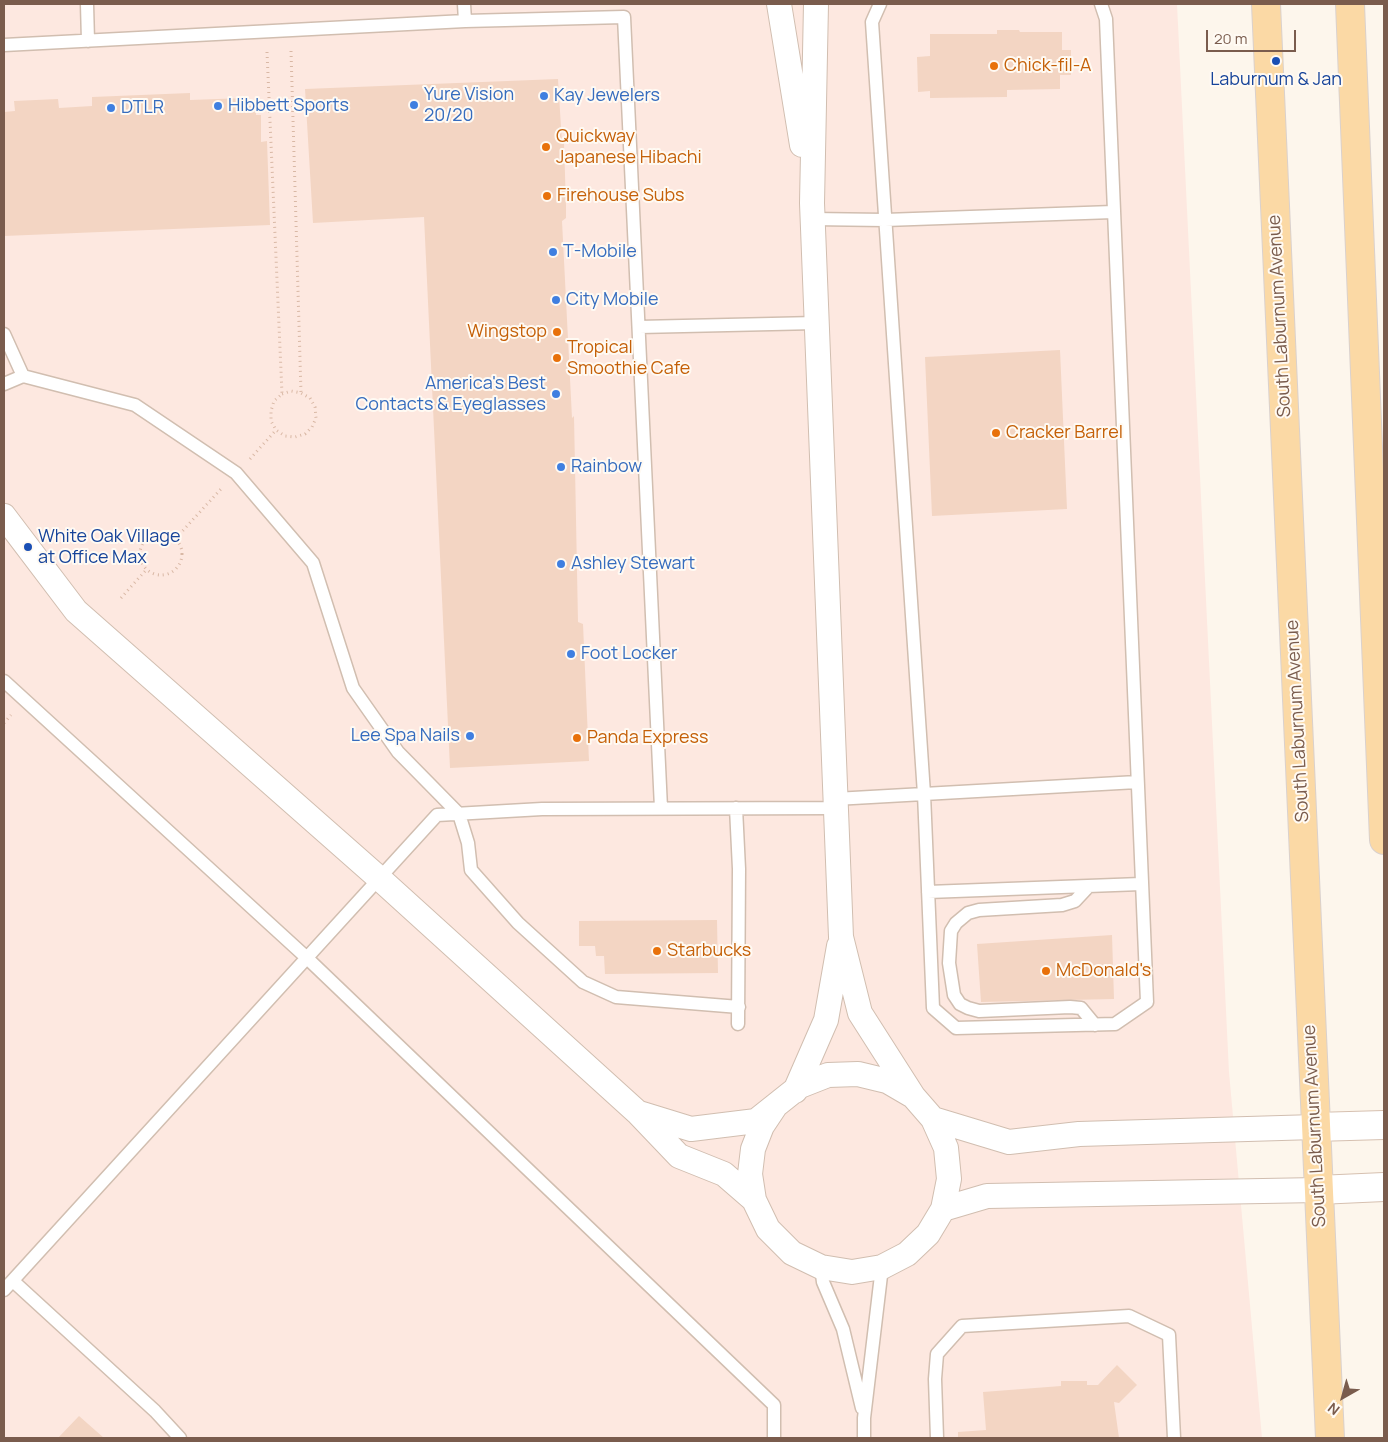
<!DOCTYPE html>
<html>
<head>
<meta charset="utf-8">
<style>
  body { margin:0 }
  #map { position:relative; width:1388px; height:1442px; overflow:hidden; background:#fdf6ec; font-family:Manrope,sans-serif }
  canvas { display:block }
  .frame { position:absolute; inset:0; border:5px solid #7a5c4d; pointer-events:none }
  .north { position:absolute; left:1318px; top:1372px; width:50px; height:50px; -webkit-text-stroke:4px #fffaf3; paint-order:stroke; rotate:218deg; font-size:14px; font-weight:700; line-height:20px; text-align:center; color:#7a5c4d }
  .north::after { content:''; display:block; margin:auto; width:18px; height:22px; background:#7a5c4d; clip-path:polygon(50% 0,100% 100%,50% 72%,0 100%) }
  .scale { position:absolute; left:1206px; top:30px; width:90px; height:22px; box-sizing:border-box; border:2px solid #7a5c4d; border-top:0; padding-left:6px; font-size:15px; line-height:18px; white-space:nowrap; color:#7a5c4d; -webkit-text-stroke:4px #fffaf3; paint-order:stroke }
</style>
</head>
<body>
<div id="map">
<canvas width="1388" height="1442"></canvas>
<div class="frame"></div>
<div class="north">N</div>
<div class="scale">20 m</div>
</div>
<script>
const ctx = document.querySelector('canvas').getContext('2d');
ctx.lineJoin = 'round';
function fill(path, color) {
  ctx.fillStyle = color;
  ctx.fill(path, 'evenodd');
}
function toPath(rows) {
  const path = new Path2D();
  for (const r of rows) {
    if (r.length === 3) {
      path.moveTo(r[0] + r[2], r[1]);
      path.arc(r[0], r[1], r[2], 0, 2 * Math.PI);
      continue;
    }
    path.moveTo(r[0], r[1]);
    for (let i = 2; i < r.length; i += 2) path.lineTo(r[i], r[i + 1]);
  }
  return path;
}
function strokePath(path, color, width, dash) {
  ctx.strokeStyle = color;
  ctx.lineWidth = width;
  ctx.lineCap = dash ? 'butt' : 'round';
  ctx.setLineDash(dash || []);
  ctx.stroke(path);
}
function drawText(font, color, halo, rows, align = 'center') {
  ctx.font = font + ' Manrope,sans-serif';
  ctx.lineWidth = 4;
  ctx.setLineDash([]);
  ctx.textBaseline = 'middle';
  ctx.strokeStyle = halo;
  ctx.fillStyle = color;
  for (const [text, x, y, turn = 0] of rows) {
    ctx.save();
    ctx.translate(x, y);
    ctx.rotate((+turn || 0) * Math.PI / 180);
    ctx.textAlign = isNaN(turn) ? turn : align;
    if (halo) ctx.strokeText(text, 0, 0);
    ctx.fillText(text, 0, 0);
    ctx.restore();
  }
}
fill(toPath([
  [4,4,1177,4,1229,1072,1262,1438,4,1438]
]), '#fde8e0');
fill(toPath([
  [997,30,1019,30,1020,32,1062,32,1062,50,1071,50,1071,75,1060,75,1060,89,1007,90,1007,97,930,98,930,91,918,92,917,57,930,56,930,34,997,34],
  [558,79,562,143,564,143,566,206,566,218,562,221,572,418,574,416,578,622,583,624,589,761,450,768,424,217,313,223,305,89],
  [190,93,190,100,245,98,246,106,256,106,256,115,261,115,261,142,267,141,270,225,4,236,4,112,15,111,14,101,58,99,59,108,92,106,92,97],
  [1060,350,1067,509,932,516,925,357],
  [717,920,718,973,605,974,604,956,596,956,595,946,579,946,579,921],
  [1112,935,1114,999,981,1002,977,944],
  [1117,1365,1137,1385,1119,1403,1114,1402,1119,1438,958,1438,958,1432,986,1430,983,1392,1061,1386,1061,1381,1087,1381,1087,1385,1098,1385],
  [79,1416,104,1438,58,1438]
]), '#f3d5c3');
const lane = toPath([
  [87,4,88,41],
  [464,4,465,21],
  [880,4,872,22,924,794,933,1008,956,1028,1115,1024,1147,1002,1106,19,1101,4],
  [4,45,465,21,624,17,661,808],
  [812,219,885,220,1113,212],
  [639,327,816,323],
  [4,334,23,376,135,405,236,473,313,563,353,688,398,752,459,814,468,843,471,870,518,923,583,982,616,997,739,1007],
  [4,384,23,376],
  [4,681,307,958,774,1405,774,1438],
  [835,799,1137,782],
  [736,808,739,869,738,1024],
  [1089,886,1075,901,1062,905,979,910,968,913,956,923,951,931,949,963,954,995,960,1004,968,1008,979,1011,1070,1007,1081,1008,1095,1025],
  [928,892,1141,884],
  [821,1267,823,1282,843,1329,862,1408],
  [13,1281,155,1411,180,1438],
  [4,1290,437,815,542,809,835,808],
  [864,1438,864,1418,882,1267],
  [937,1438,935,1379,937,1354,962,1326,1129,1316,1169,1335,1174,1438]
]);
const street = toPath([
  [779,4,802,145],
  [4,516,76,611,380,879,637,1112,679,1156,724,1174,754,1200],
  [795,1091,826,1020,839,946],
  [776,1105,762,1126,753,1149,750,1174,754,1200,768,1229,792,1253,821,1267,852,1272,882,1267,907,1254,928,1234,943,1209,949,1179,946,1148,933,1119,913,1096,860,1013,841,937,812,203,816,4],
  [639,1113,691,1129,756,1121,800,1086,828,1075,858,1074,887,1081,911,1095],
  [933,1119,1009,1142,1079,1134,1315,1127],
  [943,1209,987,1196,1318,1190]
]);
const secondary = toPath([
  [1315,1127,1384,1125],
  [1318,1190,1384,1187]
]);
const primary = toPath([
  [1266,4,1330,1438],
  [1350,4,1384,840]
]);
strokePath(lane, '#d1beb0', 15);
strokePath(street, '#d1beb0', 26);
strokePath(secondary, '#d6c0b0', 30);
strokePath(primary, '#dad1cd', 30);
strokePath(toPath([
  [291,51,301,393],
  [267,52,282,394,274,401,271,411,271,421,276,430,285,436,295,437,305,434,312,427,316,418,315,407,310,398,301,393,291,391,282,394],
  [250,459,276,430],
  [161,554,21],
  [176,538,221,489],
  [121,598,146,570],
  [4,723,11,715]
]), '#d9b8a5', 3, [1, 4]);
strokePath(lane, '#fff', 12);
strokePath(street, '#fff', 24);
strokePath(secondary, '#fff', 28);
strokePath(primary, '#fbd9a5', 28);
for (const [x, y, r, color] of [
  [1276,61,5,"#1a4fb4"],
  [994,66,5,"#e8710a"],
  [544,96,5,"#3f7fe0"],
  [414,105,5,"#3f7fe0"],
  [218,106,5,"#3f7fe0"],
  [111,108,5,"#3f7fe0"],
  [546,147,5,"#e8710a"],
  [547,196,5,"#e8710a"],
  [553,252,5,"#3f7fe0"],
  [556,300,5,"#3f7fe0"],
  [557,332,5,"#e8710a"],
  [557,358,5,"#e8710a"],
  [556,394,5,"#3f7fe0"],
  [996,433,5,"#e8710a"],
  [561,467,5,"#3f7fe0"],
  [28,547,5,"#1a4fb4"],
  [561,564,5,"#3f7fe0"],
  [571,654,5,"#3f7fe0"],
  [470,736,5,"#3f7fe0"],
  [577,738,5,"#e8710a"],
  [657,951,5,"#e8710a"],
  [1046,971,5,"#e8710a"]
]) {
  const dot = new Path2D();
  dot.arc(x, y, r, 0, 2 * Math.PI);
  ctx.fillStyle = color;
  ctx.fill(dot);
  strokePath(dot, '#fffaf3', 2);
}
drawText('18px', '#c56008', '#fffaf3', [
  ["Chick-fil-A",1004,66],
  ["Quickway",556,137],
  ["Japanese Hibachi",556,158],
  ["Firehouse Subs",557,196],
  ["Wingstop",547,332,"right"],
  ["Tropical",567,348],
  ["Smoothie Cafe",567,369],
  ["Cracker Barrel",1006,433],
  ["Panda Express",587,738],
  ["Starbucks",667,951],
  ["McDonald's",1056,971]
], 'left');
drawText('18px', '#164399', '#fffaf3', [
  ["Laburnum & Jan",1276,80],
  ["White Oak Village",38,537,"left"],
  ["at Office Max",38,558,"left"]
]);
drawText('18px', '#366cbe', '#fffaf3', [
  ["Yure Vision",424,95],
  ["20/20",424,116],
  ["Kay Jewelers",554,96],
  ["Hibbett Sports",228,106],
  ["DTLR",121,108],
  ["T-Mobile",563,252],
  ["City Mobile",566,300],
  ["America's Best",546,384,"right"],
  ["Contacts & Eyeglasses",546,405,"right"],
  ["Rainbow",571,467],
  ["Ashley Stewart",571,564],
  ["Foot Locker",581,654],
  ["Lee Spa Nails",460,736,"right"]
], 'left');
drawText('18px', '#7a5c4d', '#fffaf3', [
  ["South Laburnum Avenue",1280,316,-93],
  ["South Laburnum Avenue",1298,721,-93],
  ["South Laburnum Avenue",1315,1126,-93]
]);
</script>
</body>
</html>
